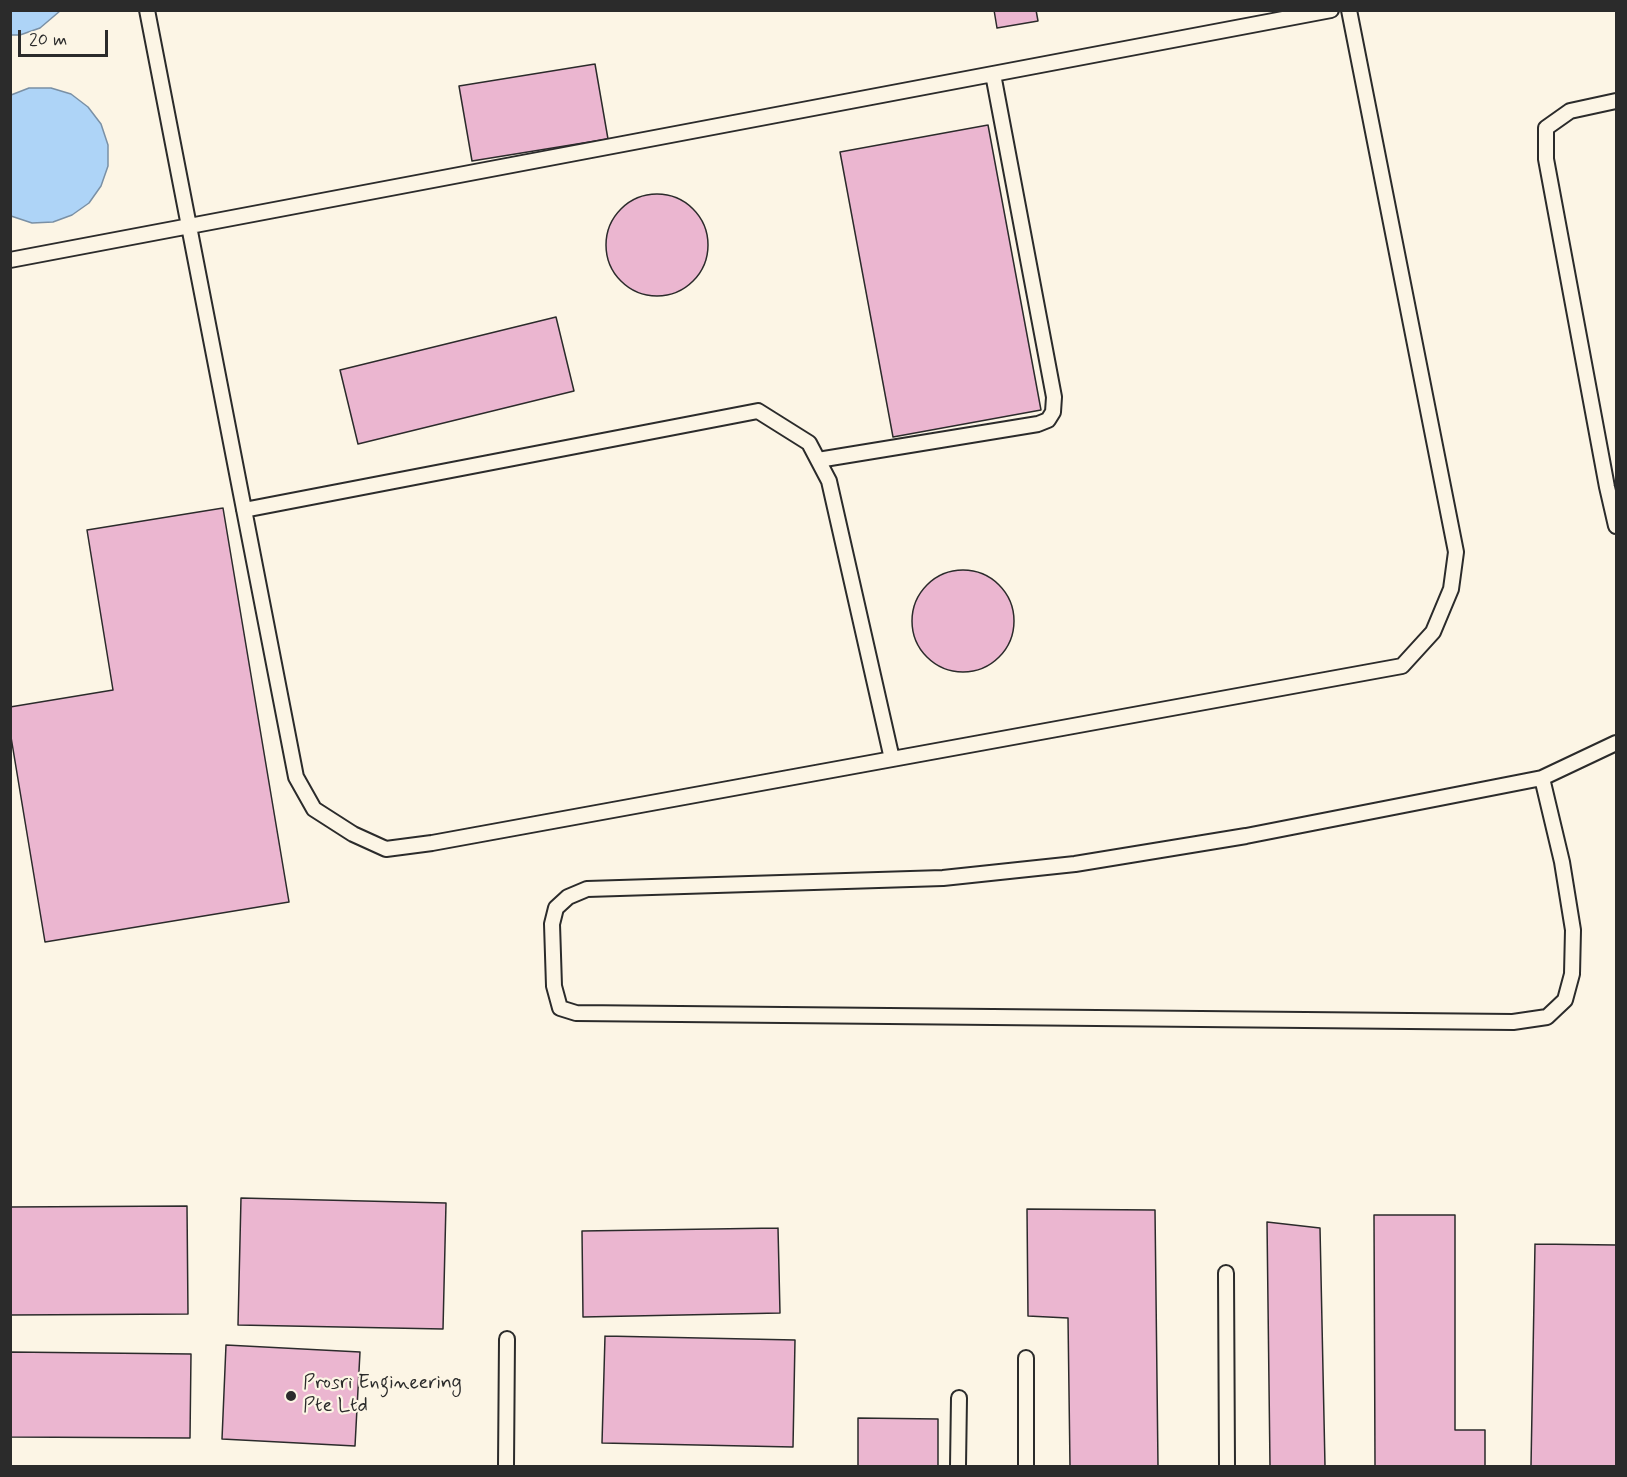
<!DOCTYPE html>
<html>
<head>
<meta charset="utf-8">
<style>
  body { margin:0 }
  #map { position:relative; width:1627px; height:1477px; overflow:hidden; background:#fcf5e5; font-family:Mynerve,sans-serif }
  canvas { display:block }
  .frame { position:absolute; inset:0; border:12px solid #2b2b2b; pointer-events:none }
  .scale { position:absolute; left:18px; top:30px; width:90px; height:27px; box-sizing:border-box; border:3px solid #2b2b2b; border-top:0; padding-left:8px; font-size:18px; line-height:21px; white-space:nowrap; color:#2b2b2b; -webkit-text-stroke:4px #fcf5e5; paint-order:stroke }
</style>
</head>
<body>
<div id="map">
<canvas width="1627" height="1477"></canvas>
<div class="frame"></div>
<div class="scale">20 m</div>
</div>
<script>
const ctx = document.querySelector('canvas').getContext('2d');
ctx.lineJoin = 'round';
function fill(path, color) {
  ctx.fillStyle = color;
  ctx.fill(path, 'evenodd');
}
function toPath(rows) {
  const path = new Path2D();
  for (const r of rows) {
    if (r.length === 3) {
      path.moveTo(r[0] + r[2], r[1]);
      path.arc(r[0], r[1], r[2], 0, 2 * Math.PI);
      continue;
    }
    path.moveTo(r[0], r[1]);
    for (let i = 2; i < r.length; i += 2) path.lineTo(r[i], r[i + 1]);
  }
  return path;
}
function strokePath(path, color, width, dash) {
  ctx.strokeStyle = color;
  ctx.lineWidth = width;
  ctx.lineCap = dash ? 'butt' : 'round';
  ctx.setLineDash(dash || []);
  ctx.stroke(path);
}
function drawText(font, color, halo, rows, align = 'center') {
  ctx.font = font + ' Mynerve,sans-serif';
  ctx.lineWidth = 4.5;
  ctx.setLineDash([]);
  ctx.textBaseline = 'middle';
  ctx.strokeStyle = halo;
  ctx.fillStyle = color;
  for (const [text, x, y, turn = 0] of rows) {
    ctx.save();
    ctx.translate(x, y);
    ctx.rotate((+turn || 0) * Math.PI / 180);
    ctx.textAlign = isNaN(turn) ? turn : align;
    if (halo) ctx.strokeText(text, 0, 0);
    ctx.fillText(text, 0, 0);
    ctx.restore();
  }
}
const water = toPath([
  [10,11,11,10,60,11,40,28,20,35,11,35,10,11],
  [29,88,51,88,71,94,88,107,101,124,108,145,108,166,101,186,89,203,72,215,53,222,32,223,11,216,11,95,29,88]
]);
fill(water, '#aed4f7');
strokePath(water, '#7a90a5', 1.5);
const building = toPath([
  [994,10,1036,10,1038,21,997,28,994,10],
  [595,64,608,139,472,161,459,86,595,64],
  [988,125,1041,410,893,437,840,152,988,125],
  [657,245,51],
  [556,317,574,391,358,444,340,370,556,317],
  [223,508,289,902,45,942,10,731,10,707,113,690,87,530,223,508],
  [963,621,51],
  [241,1198,446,1203,443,1329,238,1325,241,1198],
  [187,1206,188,1314,10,1315,10,1207,187,1206],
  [1027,1209,1155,1210,1158,1466,1070,1466,1068,1318,1028,1316,1027,1209],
  [1374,1215,1455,1215,1455,1430,1485,1430,1485,1466,1375,1466,1374,1215],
  [1267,1222,1320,1228,1325,1466,1270,1466,1267,1222],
  [778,1228,780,1313,583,1317,582,1231,778,1228],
  [1535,1244,1616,1245,1616,1466,1531,1466,1535,1244],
  [605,1336,795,1340,793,1447,602,1443,605,1336],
  [226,1345,360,1352,355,1446,222,1439,226,1345],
  [10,1352,191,1354,190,1438,10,1437,10,1352],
  [858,1418,938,1419,938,1466,858,1466,858,1418]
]);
fill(building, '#ebb6d0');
strokePath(building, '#2b2b2b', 1.5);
const service = toPath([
  [147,10,296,777,314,809,353,834,386,849,432,843,1402,666,1433,632,1451,589,1456,552,1349,10],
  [1616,101,1570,111,1546,128,1546,159,1607,487,1616,526],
  [10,260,1331,10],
  [818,460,1038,424,1048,420,1053,412,1054,397,993,74],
  [244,510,758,411,809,443,829,481,892,759],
  [1542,778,1562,862,1573,930,1572,974,1565,1000,1547,1017,1513,1022,576,1013,560,1008,554,986,552,924,556,908,568,897,587,889,943,878,1075,864,1246,836,1542,778,1616,743],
  [1226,1273,1227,1466],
  [1026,1358,1026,1466],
  [506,1466,507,1339],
  [958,1466,959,1398]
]);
strokePath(service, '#2b2b2b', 18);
strokePath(service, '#fcf5e5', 14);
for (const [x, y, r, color] of [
  [291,1396,6,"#2b2b2b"]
]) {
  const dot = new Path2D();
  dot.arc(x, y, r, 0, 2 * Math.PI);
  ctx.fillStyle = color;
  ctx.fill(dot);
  strokePath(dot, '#fcf5e5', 2);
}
drawText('20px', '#2b2b2b', '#fcf5e5', [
  ["Prosri Engineering",303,1384],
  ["Pte Ltd",303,1407]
], 'left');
</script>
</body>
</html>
